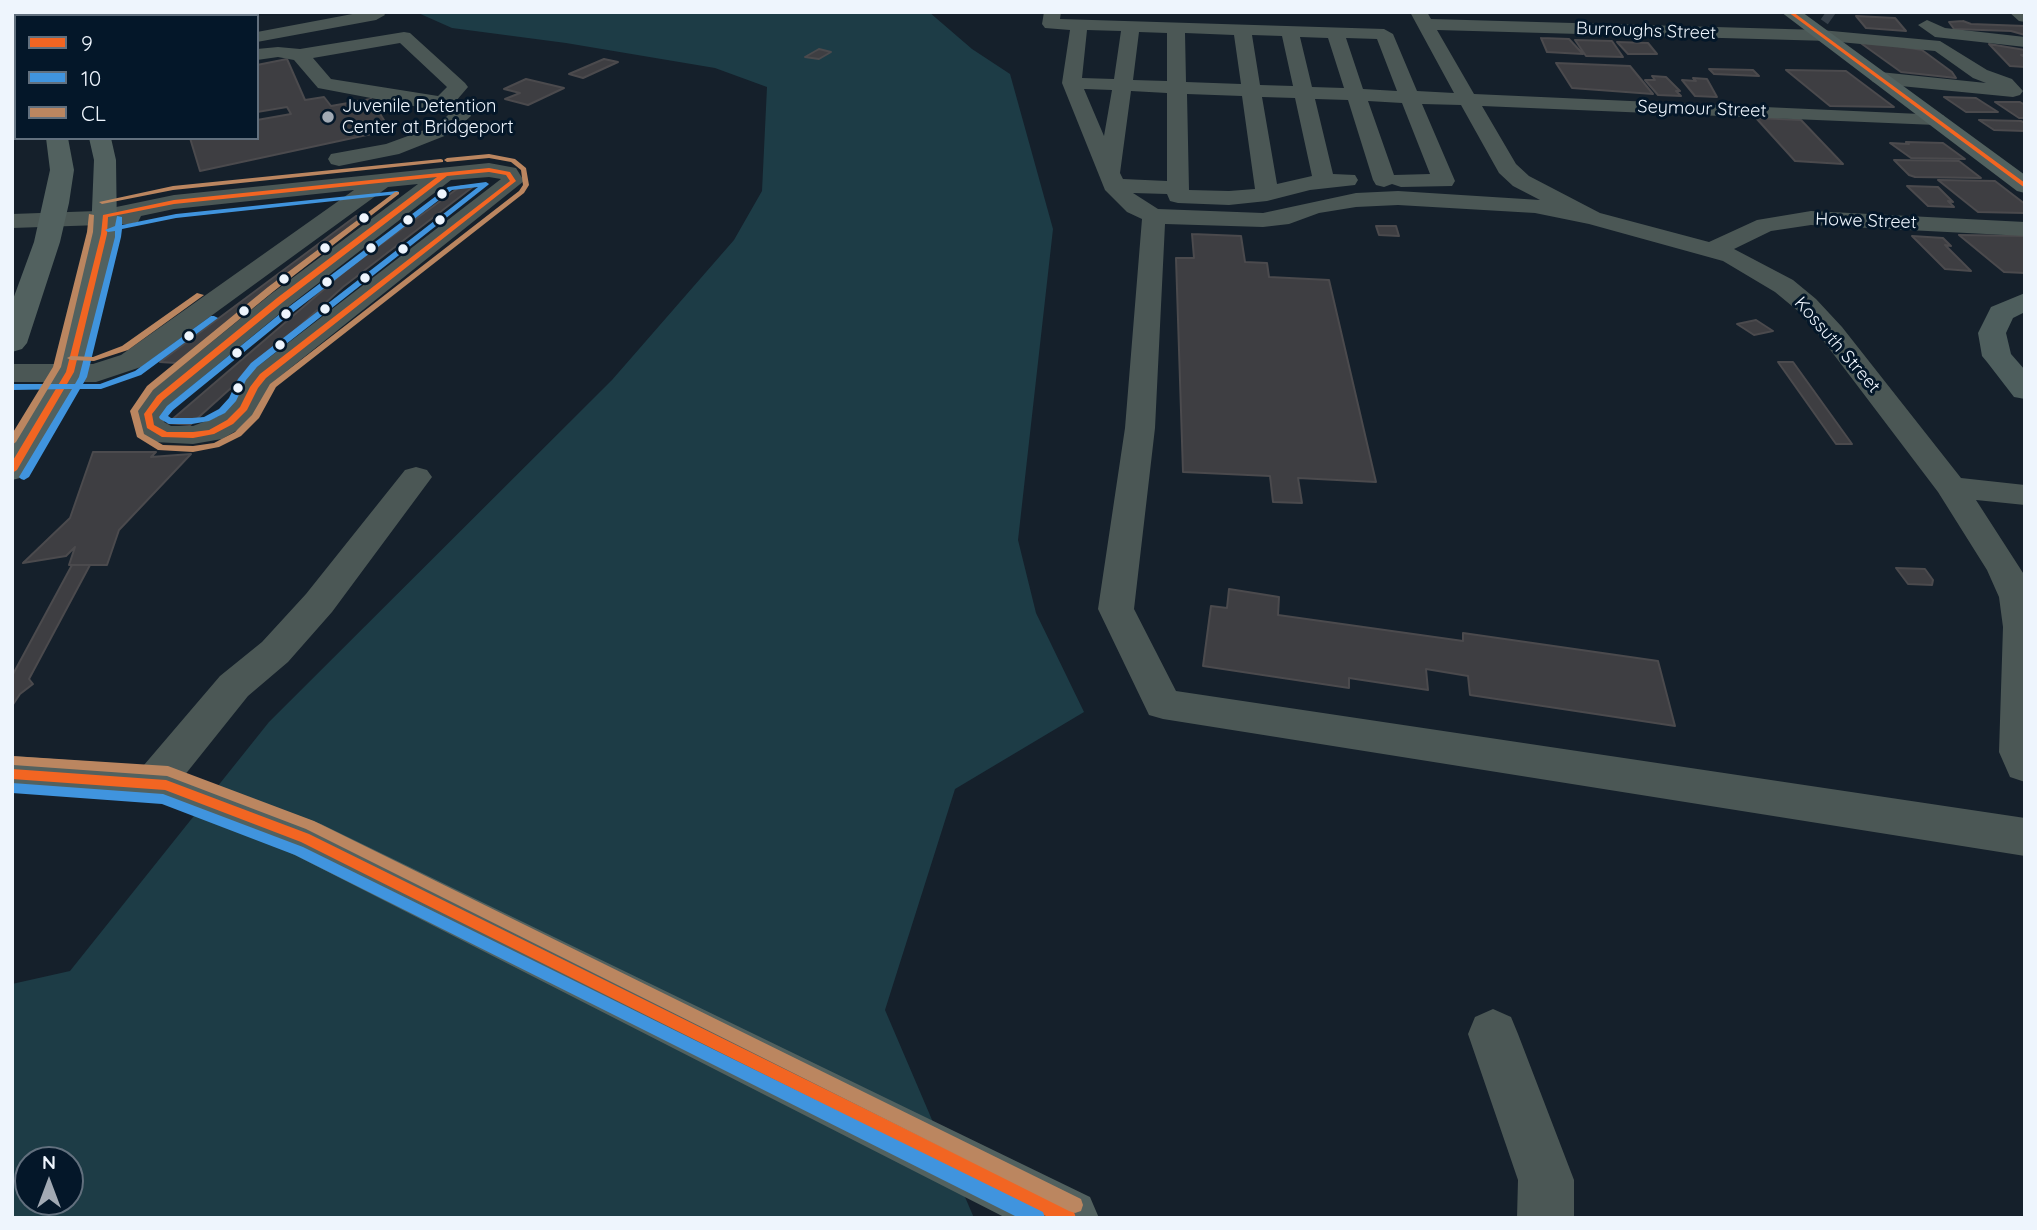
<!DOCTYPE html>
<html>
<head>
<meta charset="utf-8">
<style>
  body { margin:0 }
  #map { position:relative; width:2037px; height:1230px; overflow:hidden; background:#15202b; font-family:Quicksand,sans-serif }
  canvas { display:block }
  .frame { position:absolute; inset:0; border:14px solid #eef5fd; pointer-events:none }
  .legend { position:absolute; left:14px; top:14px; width:245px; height:126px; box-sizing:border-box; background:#041729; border:2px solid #62707e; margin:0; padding:9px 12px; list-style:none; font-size:21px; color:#eef5fd }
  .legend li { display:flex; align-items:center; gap:14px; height:35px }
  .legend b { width:35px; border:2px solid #62707e }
  .north { position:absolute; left:14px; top:1146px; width:70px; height:70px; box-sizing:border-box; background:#041729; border:2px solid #62707e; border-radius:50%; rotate:0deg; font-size:19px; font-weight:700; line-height:28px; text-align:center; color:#eef5fd }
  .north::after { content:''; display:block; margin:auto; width:24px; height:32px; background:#a2aab4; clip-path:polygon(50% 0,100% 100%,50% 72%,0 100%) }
</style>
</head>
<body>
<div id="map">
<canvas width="2037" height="1230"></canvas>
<div class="frame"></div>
<ul class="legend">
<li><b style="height:9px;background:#f26522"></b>9</li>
<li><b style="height:9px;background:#4094de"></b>10</li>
<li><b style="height:9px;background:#bb8660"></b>CL</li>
</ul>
<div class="north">N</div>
</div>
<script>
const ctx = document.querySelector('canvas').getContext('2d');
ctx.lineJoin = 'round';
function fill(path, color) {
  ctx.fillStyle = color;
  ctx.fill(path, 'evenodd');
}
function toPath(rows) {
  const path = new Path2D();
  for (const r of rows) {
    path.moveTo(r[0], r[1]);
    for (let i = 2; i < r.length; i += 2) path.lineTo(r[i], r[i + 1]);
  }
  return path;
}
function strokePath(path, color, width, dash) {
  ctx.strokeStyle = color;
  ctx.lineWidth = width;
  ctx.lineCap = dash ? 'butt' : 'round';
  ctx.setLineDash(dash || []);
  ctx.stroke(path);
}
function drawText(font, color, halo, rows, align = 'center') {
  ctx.font = font + ' Quicksand,sans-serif';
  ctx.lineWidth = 6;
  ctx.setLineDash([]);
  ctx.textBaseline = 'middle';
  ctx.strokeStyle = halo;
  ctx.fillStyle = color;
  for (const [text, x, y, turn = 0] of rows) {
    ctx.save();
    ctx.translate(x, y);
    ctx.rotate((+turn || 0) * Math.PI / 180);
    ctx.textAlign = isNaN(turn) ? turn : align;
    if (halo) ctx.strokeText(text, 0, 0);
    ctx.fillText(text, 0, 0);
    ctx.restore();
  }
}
fill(toPath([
  [416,12,929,12,972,49,1010,74,1053,229,1018,540,1036,613,1084,712,955,789,885,1010,974,1218,12,1218,12,984,70,971,269,722,612,380,734,240,762,191,767,87,715,68,566,43,452,28],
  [28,1160,70,1160,70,1202,28,1202]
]), '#1d3c46');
const building = toPath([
  [1856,16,1895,18,1906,31,1866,28,1856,16],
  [1963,21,1971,24,2025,26,2025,35,2011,31,1954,29,1949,22,1963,21],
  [1541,38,1569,39,1583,54,1547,52,1541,38],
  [1855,39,1922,50,1952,72,1956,78,1901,72,1855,39],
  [1575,40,1612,41,1623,57,1586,56,1575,40],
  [1617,42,1648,43,1657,54,1628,54,1617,42],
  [1989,44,2025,50,2025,55,2021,55,2025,57,2025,67,2010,66,1989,44],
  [819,49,831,52,819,59,805,57,819,49],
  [287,59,305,100,324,97,331,106,371,99,390,130,200,171,190,138,257,138,257,120,291,114,287,107,257,112,257,65,287,59],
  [604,59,618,62,583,78,569,74,604,59],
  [1556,63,1630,66,1653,94,1572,88,1556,63],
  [1709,69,1753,70,1759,76,1714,74,1709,69],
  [1786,70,1846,71,1894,107,1830,106,1786,70],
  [1652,76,1666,77,1680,91,1676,91,1681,96,1658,95,1645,80,1655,80,1652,76],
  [1693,78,1707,79,1717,97,1695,96,1682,80,1696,81,1693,78],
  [526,79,564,88,528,105,505,99,520,93,504,89,526,79],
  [1944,97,1976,98,1998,112,1966,112,1944,97],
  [1995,102,2020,102,2025,105,2025,118,2019,118,1995,102],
  [1756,118,1801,120,1843,164,1795,161,1756,118],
  [1979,120,2021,121,2025,123,2025,131,1994,130,1979,120],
  [1906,142,1943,143,1965,159,1911,158,1890,143,1909,144,1906,142],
  [1894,160,1959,161,1981,178,1915,177,1909,175,1894,160],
  [1938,180,1995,181,2025,204,2025,213,1978,212,1938,180],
  [461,186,474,186,343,287,190,425,168,423,351,266,461,186],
  [1907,186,1938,187,1953,202,1948,201,1954,207,1928,206,1907,186],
  [356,216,368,217,277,283,176,363,160,362,356,216],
  [1376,226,1396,226,1399,236,1379,235,1376,226],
  [1192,234,1241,236,1245,262,1267,263,1269,277,1329,280,1376,482,1298,478,1302,503,1273,502,1270,476,1183,472,1176,258,1194,258,1192,234],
  [1959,235,2025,236,2025,273,2004,272,1959,235],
  [1912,236,1943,238,1951,246,1945,245,1971,271,1945,269,1912,236],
  [1756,320,1773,331,1754,335,1737,324,1756,320],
  [1778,362,1793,362,1852,444,1836,444,1778,362],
  [93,452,156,452,151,457,191,454,119,530,107,565,69,565,75,547,66,556,23,563,70,518,93,452],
  [72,565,90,565,29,679,33,684,20,694,12,706,12,676,72,565],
  [1896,568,1925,569,1933,580,1932,585,1908,584,1896,568],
  [1229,589,1279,597,1278,615,1463,641,1463,633,1658,661,1675,726,1470,695,1468,676,1426,669,1428,690,1349,678,1349,688,1203,666,1211,606,1227,608,1229,589]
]);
fill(building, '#3e3e42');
strokePath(building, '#4b4a4d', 2);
strokePath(toPath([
  [1826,12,1833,17]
]), '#36404a', 18, [18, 10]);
fill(toPath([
  [89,12,125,12,122,16,87,16,89,12],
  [179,12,196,12,198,16,181,16,179,12],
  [363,12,383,12,385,15,376,20,257,42,257,32,363,12],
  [1044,12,1061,12,1060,19,1384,29,1393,34,1417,91,1454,93,1410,12,1427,12,1431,19,1821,30,1940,41,1987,70,2012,79,2023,91,2020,95,2013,97,1880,84,1873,82,1870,78,1873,74,1880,72,1986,83,1973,78,1935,51,1829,41,1437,30,1474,94,1943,115,1946,119,1943,123,1936,125,1482,106,1516,164,1529,176,1600,213,1709,242,1757,220,1811,211,2025,222,2025,236,1811,225,1771,231,1734,249,1793,280,1816,299,1842,327,1961,478,2025,485,2025,505,1976,500,2025,576,2025,782,2010,777,1999,752,2003,627,1999,597,1987,570,1938,492,1822,339,1798,311,1775,292,1723,261,1589,224,1535,213,1398,205,1356,207,1319,213,1289,224,1263,227,1165,224,1155,428,1134,609,1176,691,2025,818,2025,856,1163,719,1149,715,1098,609,1125,428,1142,219,1127,212,1105,190,1062,83,1070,30,1045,28,1042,24,1044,12],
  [1087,30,1121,31,1114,79,1082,78,1087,30],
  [1139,32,1167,33,1167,81,1133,80,1139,32],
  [1185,33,1234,35,1241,84,1186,82,1185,33],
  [1252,35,1282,36,1293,86,1260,85,1252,35],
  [1300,37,1328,38,1344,88,1312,87,1300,37],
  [1346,38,1377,39,1397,91,1363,89,1346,38],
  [1084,89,1112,90,1104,136,1084,89],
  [1131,91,1167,93,1167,181,1123,179,1120,173,1131,91],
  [1187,94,1242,96,1255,189,1229,191,1189,190,1187,94],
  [1262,97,1295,98,1312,176,1277,184,1262,97],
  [1315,99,1348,100,1373,180,1376,185,1384,187,1392,184,1401,187,1452,186,1455,181,1422,104,1461,105,1499,173,1513,186,1540,200,1398,191,1356,193,1263,213,1158,209,1133,193,1167,194,1170,201,1178,203,1229,205,1267,201,1310,190,1355,185,1358,180,1355,175,1333,174,1315,99],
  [1368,101,1402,103,1430,174,1394,175,1368,101],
  [2009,12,2025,12,2025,22,2019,21,2009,12],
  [1927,20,1945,28,2025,37,2025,47,1935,37,1918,25,1927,20],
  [404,32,410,33,465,83,468,87,456,101,466,105,471,116,452,133,399,154,339,166,331,164,328,159,331,154,386,144,438,125,450,113,318,88,294,60,278,57,257,60,257,49,278,47,300,49,404,32],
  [400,43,447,87,438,96,331,79,313,58,400,43],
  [12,69,16,69,16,81,12,81,12,69],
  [489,163,516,168,524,181,273,382,255,414,241,428,222,439,193,444,154,442,139,432,135,426,133,414,150,392,271,294,418,184,388,187,141,367,96,382,12,382,12,364,93,364,121,355,354,190,174,209,141,216,138,222,130,224,12,228,12,214,97,211,174,195,489,163],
  [489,177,501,179,253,370,239,387,233,402,219,416,193,426,171,426,164,422,163,414,170,404,289,306,451,180,489,177],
  [416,467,427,470,432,477,332,612,288,662,248,696,168,796,153,801,138,796,132,784,138,772,220,676,262,642,306,594,405,470,416,467],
  [1493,1009,1511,1017,1518,1034,1574,1180,1574,1218,1517,1218,1518,1180,1468,1034,1475,1017,1493,1009]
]), '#4b5755');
fill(toPath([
  [53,12,71,12,71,16,53,16,53,12],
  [1781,12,1802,12,2025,175,2025,193,2017,191,1781,12],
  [46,138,68,138,74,170,69,203,60,242,27,343,22,349,12,352,12,302,34,242,50,170,46,138],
  [89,138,111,138,116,160,117,234,85,372,29,470,24,477,12,480,12,442,55,372,91,234,94,160,89,138],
  [12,756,166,767,321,824,1090,1197,1099,1218,1006,1218,289,852,163,803,12,792,12,756]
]), '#52615f');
fill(toPath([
  [2025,293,2025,312,2013,318,2006,333,2011,354,2025,370,2025,399,2014,397,1987,362,1982,356,1978,333,1991,307,2025,293]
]), '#4e5e5d');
fill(toPath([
  [1788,12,1793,12,2025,183,2025,188,1788,12],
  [489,168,510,172,516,181,266,378,258,388,247,410,233,424,214,434,193,438,162,437,147,428,144,414,157,396,277,298,437,177,174,204,108,217,107,234,74,372,17,470,12,473,12,462,66,372,101,234,103,215,174,200,489,168],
  [489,172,506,175,510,181,260,374,250,387,240,407,227,420,209,430,193,432,167,432,154,425,152,414,163,400,283,302,447,176,489,172],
  [12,769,166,780,309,834,1074,1212,1076,1218,1050,1218,301,842,165,790,12,779,12,769]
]), '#f26522');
fill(toPath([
  [486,182,489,184,488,185,257,367,246,380,236,401,225,413,209,421,192,424,169,424,160,419,159,417,167,406,286,309,448,187,486,182],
  [478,187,251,363,238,379,229,398,219,409,204,417,192,418,171,418,168,416,173,410,292,313,452,190,478,187],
  [397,191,399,192,399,194,176,218,122,229,121,237,87,377,83,384,100,384,135,371,211,316,214,316,218,318,141,375,101,389,80,389,29,477,24,480,21,479,19,477,72,389,12,390,12,384,75,384,79,377,115,237,115,231,108,232,105,230,115,226,117,216,122,217,122,225,176,214,397,191],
  [12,783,163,794,303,847,1043,1212,1045,1218,1019,1218,295,855,162,804,12,793,12,783]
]), '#4094de');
fill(toPath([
  [489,154,515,159,526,168,529,185,524,193,276,387,259,418,241,436,219,447,193,452,158,450,137,437,130,411,147,386,268,287,395,192,399,192,399,194,274,291,153,390,138,411,144,434,163,445,193,446,214,443,235,432,252,415,270,384,519,191,523,185,521,170,511,162,489,158,447,162,444,160,447,158,489,154],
  [441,159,443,160,443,162,173,190,102,204,99,202,173,186,441,159],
  [89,214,94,215,93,232,61,367,16,442,12,445,12,434,53,367,87,232,89,214],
  [197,293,204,295,128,350,94,361,71,360,67,358,71,356,93,357,122,346,197,293],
  [12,756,168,766,314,821,1081,1199,1083,1205,1081,1211,1075,1213,1069,1211,306,829,167,776,13,765,12,756]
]), '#bb8660');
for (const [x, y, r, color] of [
  [328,117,7,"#a2aab4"],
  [442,194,6,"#eef5fd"],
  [364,218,6,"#eef5fd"],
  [408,220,6,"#eef5fd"],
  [440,220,6,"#eef5fd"],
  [325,248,6,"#eef5fd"],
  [371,248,6,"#eef5fd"],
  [403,249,6,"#eef5fd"],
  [365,278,6,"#eef5fd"],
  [284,279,6,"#eef5fd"],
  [327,282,6,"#eef5fd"],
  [325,309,6,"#eef5fd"],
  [244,311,6,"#eef5fd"],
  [286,314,6,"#eef5fd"],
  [189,336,6,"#eef5fd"],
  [280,345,6,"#eef5fd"],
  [237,353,6,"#eef5fd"],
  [238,388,6,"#eef5fd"]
]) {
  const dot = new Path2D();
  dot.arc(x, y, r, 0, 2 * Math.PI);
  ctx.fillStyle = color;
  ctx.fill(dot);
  strokePath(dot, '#041729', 2.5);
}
drawText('18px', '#eef5fd', '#041729', [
  ["Burroughs Street",1646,31,2],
  ["Seymour Street",1702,109,2],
  ["Howe Street",1866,221,2],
  ["Kossuth Street",1837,345,49]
]);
drawText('18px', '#eef5fd', '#041729', [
  ["Juvenile Detention",342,107],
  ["Center at Bridgeport",342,128]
], 'left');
</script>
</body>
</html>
